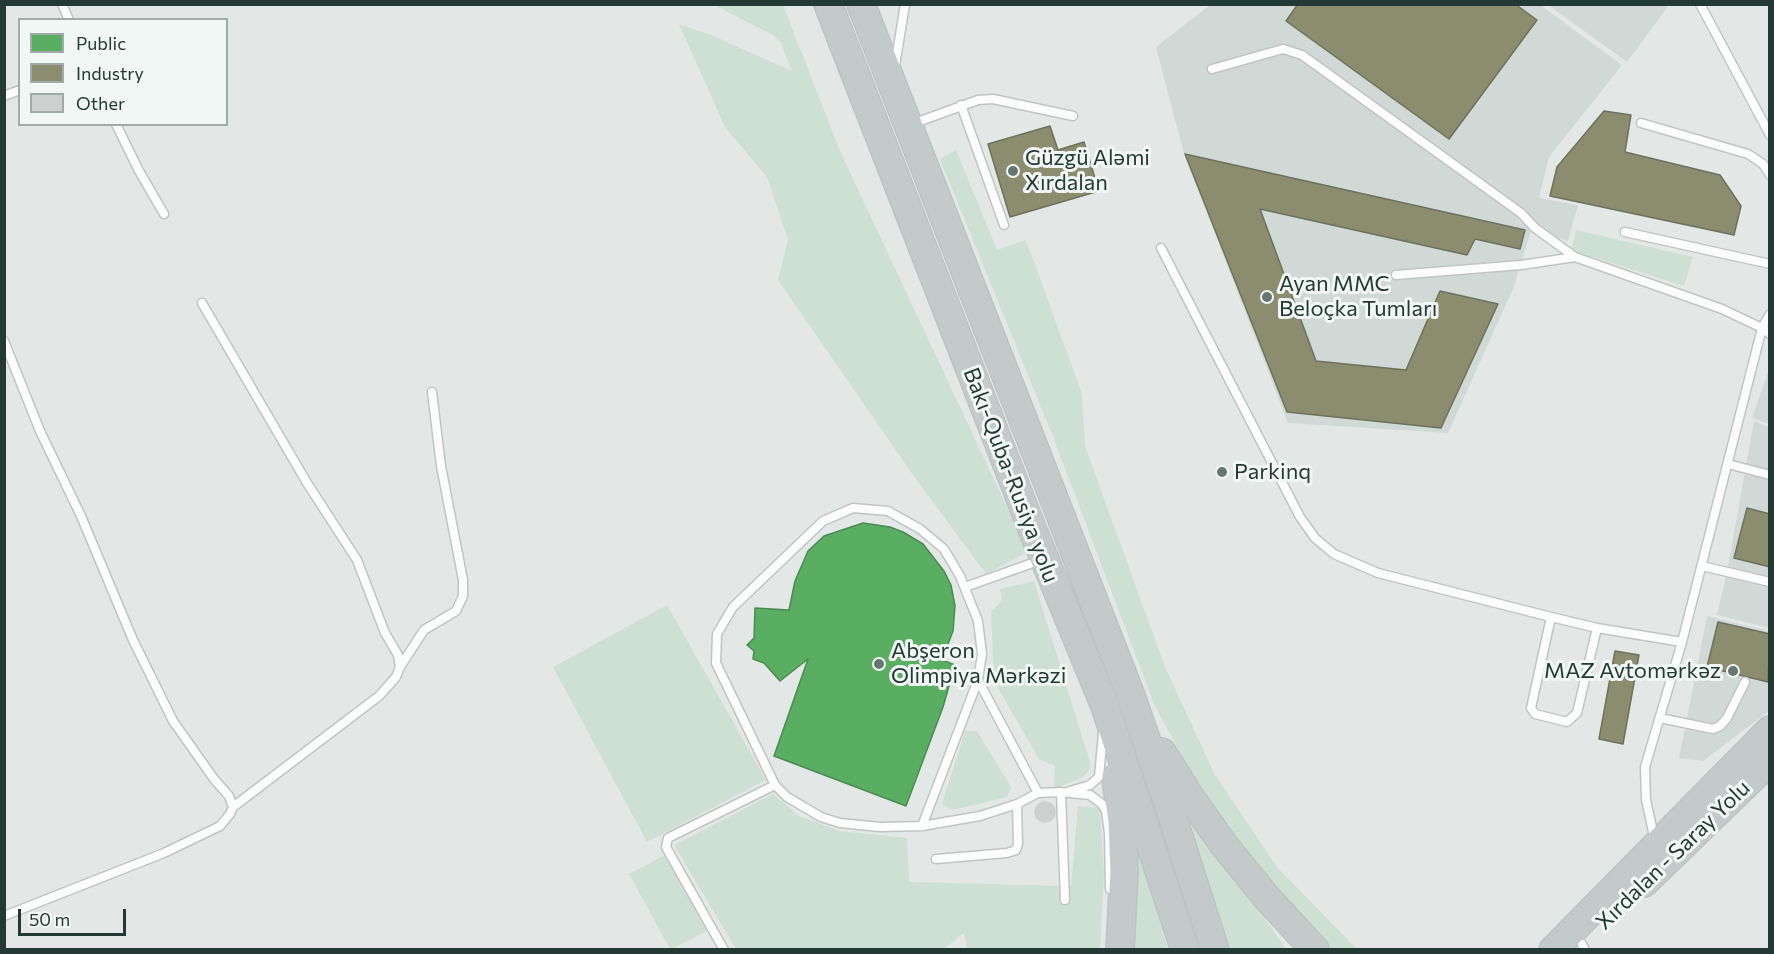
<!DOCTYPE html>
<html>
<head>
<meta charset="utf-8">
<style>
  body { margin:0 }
  #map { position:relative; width:1774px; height:954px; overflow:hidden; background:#e3e8e6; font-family:Commissioner,sans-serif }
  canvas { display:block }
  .frame { position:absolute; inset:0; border:6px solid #233933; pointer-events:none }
  .legend { position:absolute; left:18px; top:18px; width:210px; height:108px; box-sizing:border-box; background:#f1f7f4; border:2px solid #9faba7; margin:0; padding:8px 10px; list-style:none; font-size:18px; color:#233933 }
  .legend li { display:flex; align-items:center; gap:12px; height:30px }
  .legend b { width:30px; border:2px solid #9faba7 }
  .scale { position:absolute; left:18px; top:909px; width:108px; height:27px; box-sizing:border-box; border:3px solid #233933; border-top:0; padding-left:8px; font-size:18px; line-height:21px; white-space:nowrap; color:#233933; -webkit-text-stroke:4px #f1f7f4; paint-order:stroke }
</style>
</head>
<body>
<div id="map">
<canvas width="1774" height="954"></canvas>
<div class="frame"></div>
<ul class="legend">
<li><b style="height:16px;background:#5aae61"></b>Public</li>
<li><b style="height:16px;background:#8c8c6e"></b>Industry</li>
<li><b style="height:16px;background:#ccd0cf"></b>Other</li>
</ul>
<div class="scale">50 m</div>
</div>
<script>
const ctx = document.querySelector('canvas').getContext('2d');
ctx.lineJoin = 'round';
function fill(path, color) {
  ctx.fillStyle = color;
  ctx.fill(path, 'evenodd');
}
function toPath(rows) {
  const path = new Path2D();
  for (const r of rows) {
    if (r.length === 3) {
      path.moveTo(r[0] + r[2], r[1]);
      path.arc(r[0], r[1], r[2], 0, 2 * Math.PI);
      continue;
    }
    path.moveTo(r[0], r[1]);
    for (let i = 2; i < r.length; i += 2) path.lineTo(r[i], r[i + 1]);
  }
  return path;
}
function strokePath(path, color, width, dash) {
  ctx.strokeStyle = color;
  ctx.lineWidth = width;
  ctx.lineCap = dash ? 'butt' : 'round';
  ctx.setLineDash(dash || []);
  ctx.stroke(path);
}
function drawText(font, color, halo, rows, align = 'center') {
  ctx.font = font + ' Commissioner,sans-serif';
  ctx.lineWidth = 6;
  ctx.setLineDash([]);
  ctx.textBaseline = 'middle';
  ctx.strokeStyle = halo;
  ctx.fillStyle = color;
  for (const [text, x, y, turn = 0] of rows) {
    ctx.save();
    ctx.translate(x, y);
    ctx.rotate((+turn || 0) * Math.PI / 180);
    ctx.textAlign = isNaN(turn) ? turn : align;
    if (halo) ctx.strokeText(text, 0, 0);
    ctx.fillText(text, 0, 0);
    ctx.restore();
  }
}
fill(toPath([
  [1539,4,1622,65,1549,157,1539,198,1578,205,1568,241,1531,231,1513,289,1448,433,1288,423,1184,154,1156,47,1210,5],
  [1548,5,1669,5,1627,62],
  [1769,369,1769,424,1752,418],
  [1754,421,1769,427,1769,628,1717,615,1727,572],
  [1707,616,1769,631,1769,711,1703,761,1679,758]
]), '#d1d9d6');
fill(toPath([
  [714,5,783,5,840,151,1028,552,986,574,913,475,778,280,788,240,767,177,725,127,679,24,713,36,792,71,781,43,773,35],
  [956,150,997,250,1026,240,1082,394,1085,446,1165,667,1215,775,1277,867,1353,945,1360,949,1331,949,1309,927,1254,862,1196,782,1154,704,1052,434,940,159],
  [1576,230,1693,257,1684,286,1571,250],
  [1034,581,1090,762,1090,769,1083,777,1054,789,1055,766,1039,759,994,681,991,612,1002,600,1000,589],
  [667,605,766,780,647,842,553,667],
  [965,731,977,731,1011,787,1007,797,953,810,942,804],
  [773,794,799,816,840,831,907,838,909,882,1071,886,1078,806,1100,808,1104,874,1100,949,967,949,964,933,944,949,736,949,674,845],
  [1184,802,1286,949,1229,949],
  [1134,833,1168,949,1126,949],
  [667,854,707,931,672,949,670,949,629,874]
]), '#cde0d3');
const public = toPath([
  [863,523,890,527,903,532,923,544,944,571,951,585,955,606,953,631,942,660,955,665,943,707,906,806,774,756,808,659,780,681,764,663,753,659,754,651,747,645,754,638,755,608,789,610,795,581,808,551,824,536,863,523]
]);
fill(public, '#5aae61');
strokePath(public, '#4a8b53', 1.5);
const industry = toPath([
  [1298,4,1515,4,1537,20,1449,139,1286,21,1298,4],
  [1604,111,1631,115,1625,152,1720,175,1741,206,1734,235,1550,196,1557,167,1604,111],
  [1050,126,1058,150,1084,142,1099,191,1010,217,988,144,1050,126],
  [1185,154,1525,230,1520,249,1475,239,1467,255,1260,209,1316,361,1406,370,1440,291,1498,304,1441,428,1287,412,1185,154],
  [1747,508,1770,514,1770,567,1734,558,1747,508],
  [1718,622,1770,634,1768,682,1707,667,1718,622],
  [1615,651,1639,655,1623,744,1599,739,1615,651]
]);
fill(industry, '#8c8c6e');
strokePath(industry, '#6c735c', 1.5);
const building = toPath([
  [1045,812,10]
]);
fill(building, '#ccd0cf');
strokePath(building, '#ccd1cf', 1.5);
const service = toPath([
  [62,4,69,20],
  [1700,4,1770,135],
  [895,66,905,4],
  [1212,69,1283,49,1302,55,1521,213,1535,228,1575,257],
  [4,96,20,90],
  [961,105,1004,225],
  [1641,123,1748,154,1763,164,1770,175],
  [116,124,138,169,164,214],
  [912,124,978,100,993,99,1073,116],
  [1625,232,1770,264],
  [1161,248,1300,517,1315,538,1334,554,1378,573,1551,617,1597,628,1682,642],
  [1396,275,1521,265,1575,257,1722,309,1762,328,1770,334],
  [202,303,307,483,357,560,385,633,398,655,400,667,396,677,379,696,233,807],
  [4,341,40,431,81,516,133,640,173,721,214,779,229,796,233,807,230,814,220,826,164,853,4,916],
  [1728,464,1770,475],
  [1702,566,1770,582],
  [965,587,1041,560],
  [1551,617,1531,708,1535,714,1567,722,1577,713,1597,628],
  [400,667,424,630,456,611,463,596,463,580,441,466,432,392],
  [978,680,1038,793],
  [1660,718,1713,729,1720,726,1727,718,1745,682],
  [1070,791,1090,785,1099,777,1103,733],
  [1061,792,1065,900],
  [922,826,978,680,982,654,978,621,960,576,944,549,920,529,888,511,853,508,823,521,733,607,717,634,716,663,775,785,787,797,821,817,840,823,880,827,922,826,980,816,1017,804,1038,793,1061,792,1090,795,1102,804,1106,811,1109,833,1110,889],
  [1655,841,1646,800,1645,767,1682,642,1762,328,1770,314],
  [936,859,1007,853,1016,850,1018,844,1017,804],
  [1582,944,1585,950],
  [724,950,666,847,668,838,775,785]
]);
const trunk = toPath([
  [828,4,1033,531,1105,706,1185,950],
  [861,4,1131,696,1170,809,1215,950],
  [1162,752,1188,794,1224,845,1268,899,1315,950],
  [1116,778,1122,821,1124,872,1120,950],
  [1644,883,1770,761],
  [1553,950,1770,730]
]);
strokePath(service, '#c0c5c3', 11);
strokePath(trunk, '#bcc4c2', 30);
strokePath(service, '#fbfcfb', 8);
strokePath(trunk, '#c4cac9', 27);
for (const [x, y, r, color] of [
  [1013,171,6,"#667672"],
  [1267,297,6,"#667672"],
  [1222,472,6,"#667672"],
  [879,664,6,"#667672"],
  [1733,671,6,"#667672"]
]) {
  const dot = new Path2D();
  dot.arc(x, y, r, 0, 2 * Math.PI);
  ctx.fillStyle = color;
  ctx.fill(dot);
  strokePath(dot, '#f1f7f4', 2);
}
drawText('22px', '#233933', '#f1f7f4', [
  ["Güzgü Aləmi",1025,158],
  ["Xırdalan",1025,183],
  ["Ayan MMC",1279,284],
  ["Beloçka Tumları",1279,309],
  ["Parkinq",1234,472],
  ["Abşeron",891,651],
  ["Olimpiya Mərkəzi",891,676],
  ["MAZ Avtomərkəz",1721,671,"right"]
], 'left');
drawText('22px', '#233933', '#f1f7f4', [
  ["Bakı-Quba-Rusiya yolu",1011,475,69],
  ["Xırdalan - Saray Yolu",1673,855,-44]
]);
</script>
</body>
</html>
